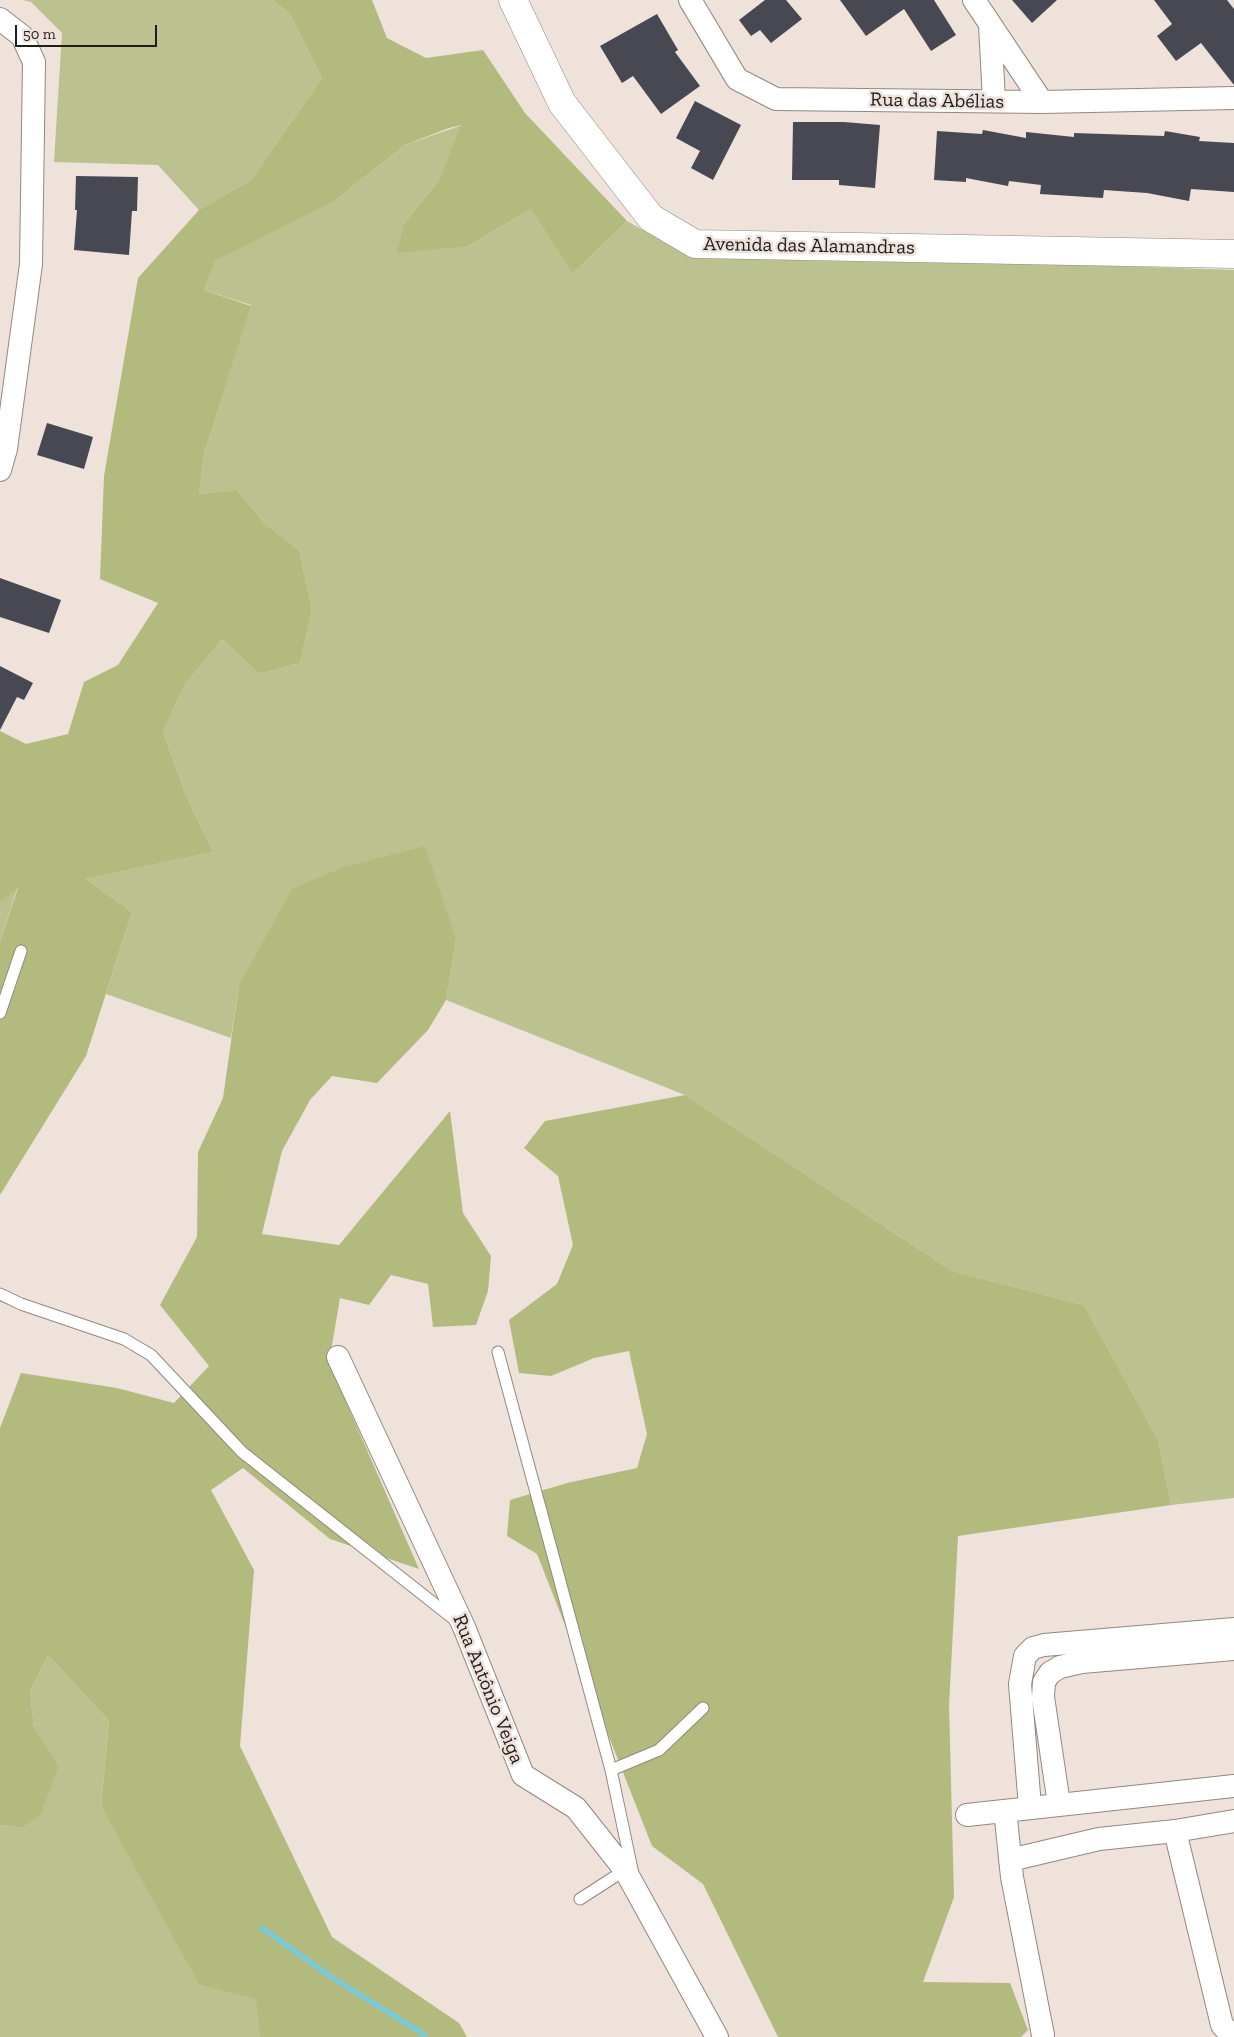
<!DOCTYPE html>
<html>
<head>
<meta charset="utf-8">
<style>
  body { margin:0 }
  #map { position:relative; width:1234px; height:2037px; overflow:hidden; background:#eee2da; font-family:"Zilla Slab",serif }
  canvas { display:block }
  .scale { position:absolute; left:15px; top:25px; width:142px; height:22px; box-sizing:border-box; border:2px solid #201c1a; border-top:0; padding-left:6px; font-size:15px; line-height:18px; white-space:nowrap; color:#201c1a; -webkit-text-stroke:4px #eee2da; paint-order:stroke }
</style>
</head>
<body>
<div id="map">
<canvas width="1234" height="2037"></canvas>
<div class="scale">50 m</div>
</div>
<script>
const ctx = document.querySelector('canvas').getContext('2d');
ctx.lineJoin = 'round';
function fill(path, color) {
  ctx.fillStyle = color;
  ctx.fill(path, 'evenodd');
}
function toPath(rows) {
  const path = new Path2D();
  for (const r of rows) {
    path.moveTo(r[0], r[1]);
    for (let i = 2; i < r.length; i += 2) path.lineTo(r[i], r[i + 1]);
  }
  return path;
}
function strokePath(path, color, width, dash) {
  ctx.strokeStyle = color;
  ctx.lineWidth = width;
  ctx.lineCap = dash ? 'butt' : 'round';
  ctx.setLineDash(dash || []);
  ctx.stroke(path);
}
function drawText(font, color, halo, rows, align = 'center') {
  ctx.font = font + ' "Zilla Slab",serif';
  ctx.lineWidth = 5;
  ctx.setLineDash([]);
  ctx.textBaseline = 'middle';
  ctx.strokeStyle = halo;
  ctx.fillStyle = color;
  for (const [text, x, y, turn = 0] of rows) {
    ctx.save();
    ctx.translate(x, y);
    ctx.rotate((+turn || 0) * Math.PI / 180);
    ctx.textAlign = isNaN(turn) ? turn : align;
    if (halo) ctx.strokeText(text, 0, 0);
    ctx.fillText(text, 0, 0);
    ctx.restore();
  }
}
fill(toPath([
  [23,0,272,0,289,13,322,78,251,180,199,210,158,165,54,162,62,33,31,2],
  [462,125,439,180,404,224,468,246,531,209,572,274,627,221,689,256,827,261,1057,264,1234,270,1234,1498,1171,1505,1158,1440,1084,1305,952,1271,685,1095,446,1000,456,939,239,985,231,1038,106,994,132,912,86,879,213,852,185,793,163,732,184,686,222,639,259,674,300,663,312,609,299,550,264,523,237,490,199,494,204,454,251,305,204,290,215,260,333,202,405,145],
  [18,886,0,942,0,902],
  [48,1655,109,1721,101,1807,199,1983,257,1999,260,2037,0,2037,0,1825,22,1828,59,1765,34,1730,30,1691]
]), '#bbc18f');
fill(toPath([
  [272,0,372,0,387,38,426,58,483,50,525,113,627,221,572,274,531,209,468,246,397,253,404,224,439,180,461,125,449,128,405,145,333,202,215,261,204,290,251,306,204,454,199,494,237,490,264,523,299,550,312,609,300,663,259,674,222,639,184,686,163,732,185,793,213,852,86,879,132,912,86,1056,0,1195,0,942,18,888,0,902,0,731,26,744,68,734,84,682,118,665,158,603,100,579,104,476,138,278,199,210,251,180,322,78,289,13],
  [425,846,456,939,446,1000,428,1030,377,1083,332,1076,310,1100,282,1151,262,1234,339,1245,450,1111,463,1213,491,1256,488,1291,476,1325,433,1327,428,1284,391,1275,369,1305,340,1298,329,1363,419,1569,330,1539,243,1468,211,1490,254,1570,240,1746,332,1937,459,2023,467,2037,260,2037,256,1999,199,1984,101,1807,109,1721,48,1655,30,1691,34,1729,59,1765,41,1813,22,1828,0,1825,0,1428,21,1373,117,1388,174,1403,209,1366,160,1305,197,1237,198,1152,223,1098,239,985,292,889,344,867],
  [685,1095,952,1271,1084,1305,1158,1440,1171,1505,958,1536,949,1705,954,1897,923,1982,1010,1983,1028,2030,1021,2037,778,2037,703,1884,652,1846,537,1554,507,1536,510,1500,567,1483,637,1468,647,1434,629,1351,594,1358,551,1376,519,1373,509,1320,557,1284,573,1245,558,1176,524,1148,545,1121]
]), '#b3ba7e');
strokePath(toPath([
  [262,1928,333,1978,422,2033,425,2037]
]), '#7bcad8', 5.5);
fill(toPath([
  [765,0,786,0,802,19,771,43,760,30,751,36,739,20],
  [840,0,934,0,956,35,931,51,904,9,866,36],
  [1012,0,1057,0,1032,23],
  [1154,0,1227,0,1234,9,1234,85,1201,43,1176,61,1157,36,1172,24],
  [657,14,678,50,675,52,700,86,661,114,633,76,622,83,600,46],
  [695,101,741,125,713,180,691,168,700,151,676,138],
  [793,122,844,122,880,125,875,188,839,185,839,180,792,180],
  [983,130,1026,138,1026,132,1074,137,1074,133,1164,136,1165,131,1200,137,1199,141,1234,143,1234,192,1191,189,1189,201,1147,193,1104,190,1103,198,1040,194,1041,185,1009,181,1008,186,966,178,966,182,934,180,937,131,982,134],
  [76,176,138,177,137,211,132,211,129,255,74,250,77,210,75,210],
  [47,423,93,437,84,469,37,455],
  [0,578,61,600,49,633,0,617],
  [0,666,33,683,24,700,17,697,0,730]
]), '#474852');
const service = toPath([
  [0,1013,21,951],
  [0,1294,21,1304,124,1339,151,1355,242,1452,455,1620],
  [498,1352,611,1770,633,1874],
  [611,1770,659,1750,703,1708],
  [580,1899,625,1870]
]);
const minor = toPath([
  [690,0,737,79,776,99,1042,102,1234,98],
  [974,0,1042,102],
  [0,19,22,36,34,62,31,264,6,449,0,470],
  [990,25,994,101],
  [338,1357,464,1627,523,1775,576,1808,625,1870,717,2037],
  [1059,1804,1043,1697,1044,1682,1050,1673,1060,1667,1082,1662,1234,1649],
  [1030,1807,1020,1684,1025,1656,1033,1648,1044,1645,1234,1629],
  [1010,1811,1006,1819,1012,1877,1043,2035],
  [967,1815,1234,1786],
  [1175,1831,1222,2025,1233,2037],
  [1010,1860,1099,1839,1175,1831,1234,1821]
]);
const tertiary = toPath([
  [513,0,562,103,651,218,695,244,1234,254]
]);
strokePath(service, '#928881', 13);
strokePath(minor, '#928881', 24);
strokePath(tertiary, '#928881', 29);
strokePath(service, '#fff', 11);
strokePath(minor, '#fff', 22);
strokePath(tertiary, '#fff', 28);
drawText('20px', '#201c1a', '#eee2da', [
  ["Rua das Abélias",937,101,1],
  ["Avenida das Alamandras",809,246,1],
  ["Rua Antônio Veiga",488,1689,68]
]);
</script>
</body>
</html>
